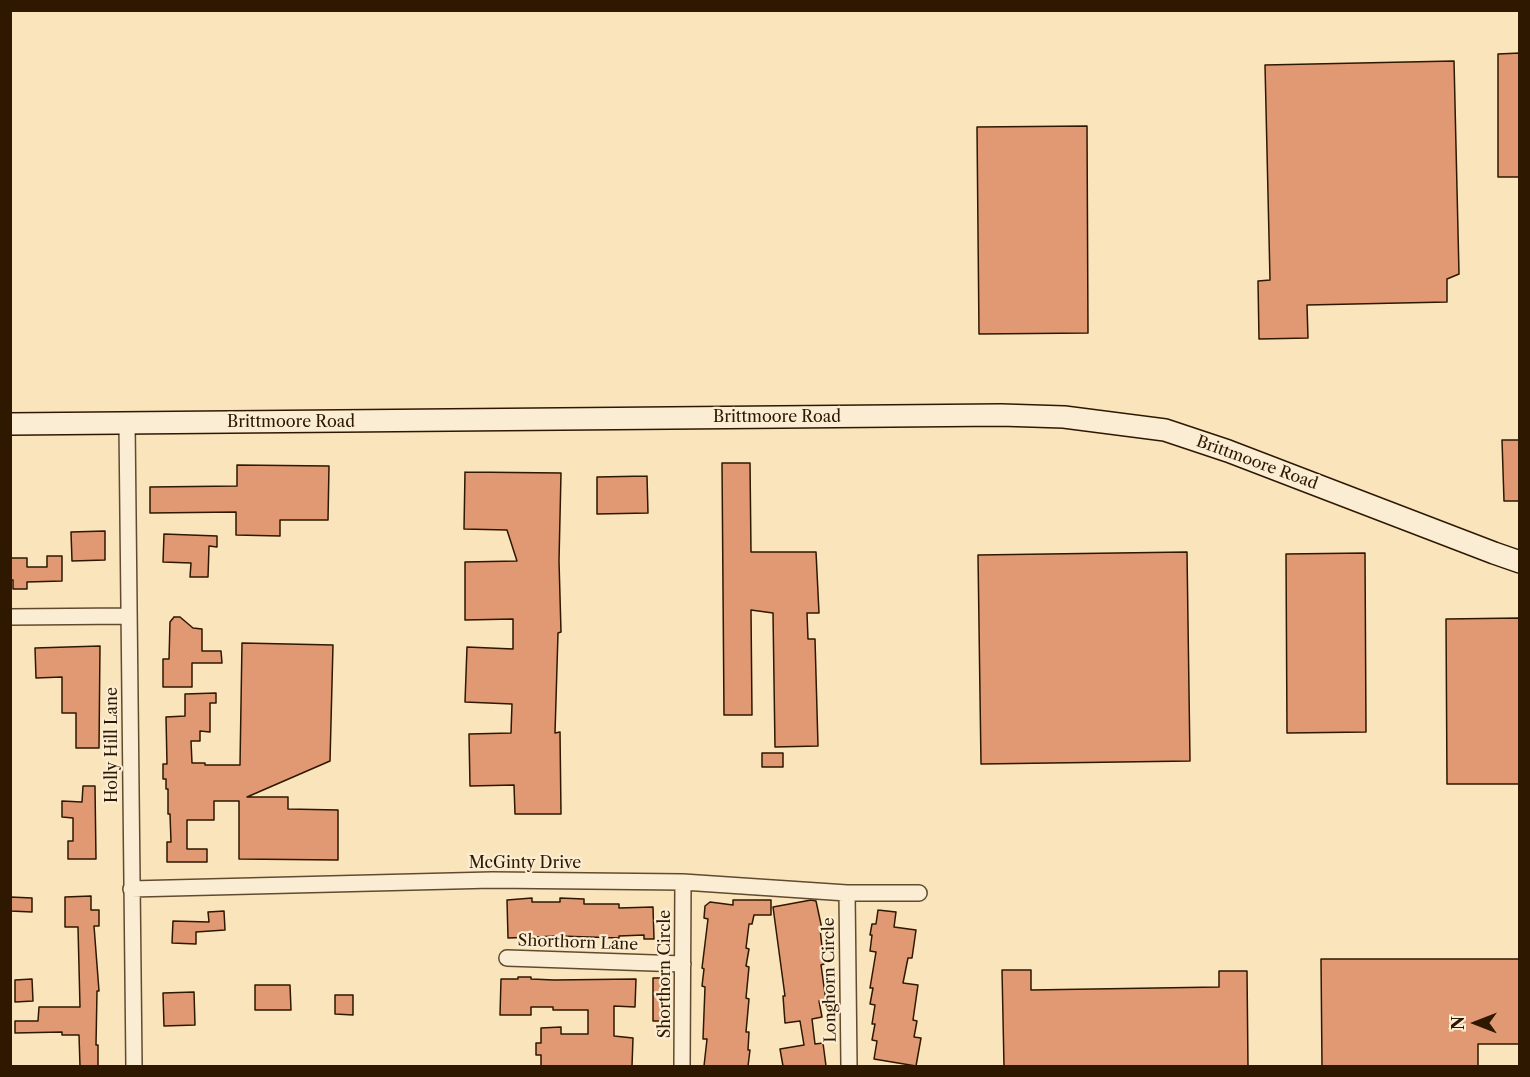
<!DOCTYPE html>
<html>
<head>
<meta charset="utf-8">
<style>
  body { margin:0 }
  #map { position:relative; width:1530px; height:1077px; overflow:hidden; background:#f9e4bb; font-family:"Libre Caslon Text",serif }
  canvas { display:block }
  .frame { position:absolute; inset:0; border:12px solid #2e1800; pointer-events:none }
  .north { position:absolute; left:1446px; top:993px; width:60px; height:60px; -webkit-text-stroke:4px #fbedd3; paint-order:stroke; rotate:270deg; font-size:16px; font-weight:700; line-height:24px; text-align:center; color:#2e1800 }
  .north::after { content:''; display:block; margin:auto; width:21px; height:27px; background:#2e1800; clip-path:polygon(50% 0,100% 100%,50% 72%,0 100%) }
</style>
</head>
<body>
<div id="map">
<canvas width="1530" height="1077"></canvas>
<div class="frame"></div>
<div class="north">N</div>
</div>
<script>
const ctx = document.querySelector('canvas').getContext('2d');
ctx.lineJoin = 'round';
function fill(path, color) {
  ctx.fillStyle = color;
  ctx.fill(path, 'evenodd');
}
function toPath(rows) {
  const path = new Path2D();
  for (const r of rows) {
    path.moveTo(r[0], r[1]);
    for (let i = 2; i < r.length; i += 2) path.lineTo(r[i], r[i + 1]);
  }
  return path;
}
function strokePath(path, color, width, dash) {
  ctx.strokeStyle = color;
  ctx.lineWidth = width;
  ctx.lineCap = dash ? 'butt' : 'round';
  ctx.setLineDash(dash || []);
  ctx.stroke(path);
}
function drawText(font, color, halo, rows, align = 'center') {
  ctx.font = font + ' "Libre Caslon Text",serif';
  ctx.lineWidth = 4.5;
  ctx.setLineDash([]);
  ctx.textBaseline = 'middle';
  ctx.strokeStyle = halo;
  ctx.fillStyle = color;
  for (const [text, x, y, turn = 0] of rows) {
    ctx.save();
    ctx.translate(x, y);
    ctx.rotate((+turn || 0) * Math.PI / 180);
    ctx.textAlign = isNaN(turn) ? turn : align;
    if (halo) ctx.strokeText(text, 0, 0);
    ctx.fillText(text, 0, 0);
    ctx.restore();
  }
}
const building = toPath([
  [1520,53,1520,177,1498,177,1498,54,1520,53],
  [1454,61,1459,274,1447,279,1447,302,1307,305,1308,338,1259,339,1258,281,1270,280,1265,65,1454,61],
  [1087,126,1088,333,979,334,977,127,1087,126],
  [1502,440,1520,440,1520,501,1504,501,1502,440],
  [722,463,750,463,751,552,816,552,819,613,807,613,808,639,815,639,818,746,775,747,773,613,751,610,752,715,724,715,722,463],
  [237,465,329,466,328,520,280,520,280,536,236,535,236,512,150,513,150,487,237,486,237,465],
  [465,472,561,473,559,561,561,632,558,633,555,733,560,732,561,814,515,814,514,785,470,786,469,734,511,733,512,704,465,702,467,647,513,649,513,619,465,620,465,562,517,561,507,530,464,529,465,472],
  [647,476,648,513,597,514,597,477,647,476],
  [105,531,105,560,72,561,71,532,105,531],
  [164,534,217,536,217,547,209,546,208,577,190,577,191,563,163,562,164,534],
  [1187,552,1190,761,981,764,978,555,1187,552],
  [1365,553,1366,732,1287,733,1286,554,1365,553],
  [47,556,62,556,62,581,27,582,27,589,13,589,13,580,10,580,10,558,27,558,27,567,47,567,47,556],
  [174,617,180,617,193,628,202,629,202,651,221,651,222,663,192,663,192,687,163,687,163,659,169,659,170,622,174,617],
  [1520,618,1520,784,1447,784,1446,619,1520,618],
  [242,643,333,645,330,761,247,797,288,797,288,809,338,810,338,860,239,859,239,801,214,801,214,820,187,820,187,849,207,849,207,862,167,862,167,842,171,842,170,814,168,814,168,789,166,789,166,779,163,779,163,764,167,764,166,717,185,716,185,694,216,693,216,703,210,703,210,732,200,731,200,741,191,741,192,763,205,763,205,765,240,765,242,643],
  [100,646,99,748,76,748,76,713,62,713,62,677,36,678,35,648,100,646],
  [762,753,783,753,783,767,762,767,762,753],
  [83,786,95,786,96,859,68,859,68,841,73,841,73,818,62,817,62,801,82,802,83,786],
  [91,896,91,910,99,910,99,926,94,926,99,991,97,991,96,1045,98,1045,98,1066,80,1066,79,1035,62,1035,62,1032,15,1033,15,1021,38,1021,39,1007,80,1007,78,927,65,927,65,897,91,896],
  [10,897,32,898,32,912,10,911,10,897],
  [532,898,532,902,560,902,560,898,584,899,584,904,619,904,619,908,653,907,654,939,644,939,644,935,619,936,619,938,559,936,508,938,507,900,532,898],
  [733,900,771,900,771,915,754,915,752,924,749,924,746,948,749,949,746,966,749,967,746,998,749,999,746,1032,749,1032,748,1050,750,1050,748,1066,704,1066,707,1039,703,1039,705,987,702,986,704,969,702,968,708,919,704,918,705,906,710,902,733,905,733,900],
  [811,900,816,901,822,929,820,929,824,964,821,965,826,1001,819,1001,822,1017,812,1019,815,1044,823,1043,826,1066,783,1066,780,1049,804,1045,800,1021,785,1023,783,996,785,996,773,907,811,900],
  [878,910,896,912,894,927,916,930,912,958,908,958,903,983,918,985,913,1020,917,1021,914,1037,921,1038,916,1066,874,1059,877,1041,872,1040,875,1024,872,1024,875,1005,870,1004,873,988,870,988,876,952,870,951,872,935,870,935,872,924,876,924,878,910],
  [224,911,225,930,196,932,196,944,172,943,173,921,209,922,208,912,224,911],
  [1321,959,1520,959,1520,1044,1478,1044,1478,1066,1322,1066,1321,959],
  [1002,970,1031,970,1031,990,1219,987,1219,971,1247,971,1248,1066,1004,1066,1002,970],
  [518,977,531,977,531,979,554,980,636,979,635,1007,614,1006,614,1036,633,1038,632,1066,541,1066,541,1055,536,1055,536,1043,541,1043,541,1028,561,1027,561,1034,588,1034,588,1010,553,1010,553,1007,531,1007,531,1015,500,1015,501,979,518,979,518,977],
  [653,978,665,978,664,982,669,982,669,997,664,997,663,1021,653,1021,653,978],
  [32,979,33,1001,15,1002,15,980,32,979],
  [255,985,290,985,291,1010,255,1010,255,985],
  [194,992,195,1025,164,1026,163,993,194,992],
  [335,995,353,995,353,1015,335,1014,335,995]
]);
fill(building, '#e19974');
strokePath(building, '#2e1800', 1.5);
const street = toPath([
  [127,423,134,1066],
  [10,617,129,616],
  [131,889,492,880,683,882,847,893,919,893],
  [847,893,849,1066],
  [507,958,683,964],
  [682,1066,683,882]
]);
const secondary = toPath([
  [10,424,1001,415,1064,417,1165,430,1228,451,1494,553,1520,562]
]);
strokePath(street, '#614b2f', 18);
strokePath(secondary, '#2e1800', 24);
strokePath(street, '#fbedd3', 15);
strokePath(secondary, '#fbedd3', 21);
drawText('16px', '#2e1800', '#fbedd3', [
  ["Brittmoore Road",777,417],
  ["Brittmoore Road",291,422],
  ["Brittmoore Road",1257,463,20],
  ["Holly Hill Lane",112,745,-90],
  ["McGinty Drive",525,863],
  ["Shorthorn Lane",578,943,2],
  ["Shorthorn Circle",665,974,-90],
  ["Longhorn Circle",830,980,-91]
]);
</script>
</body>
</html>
